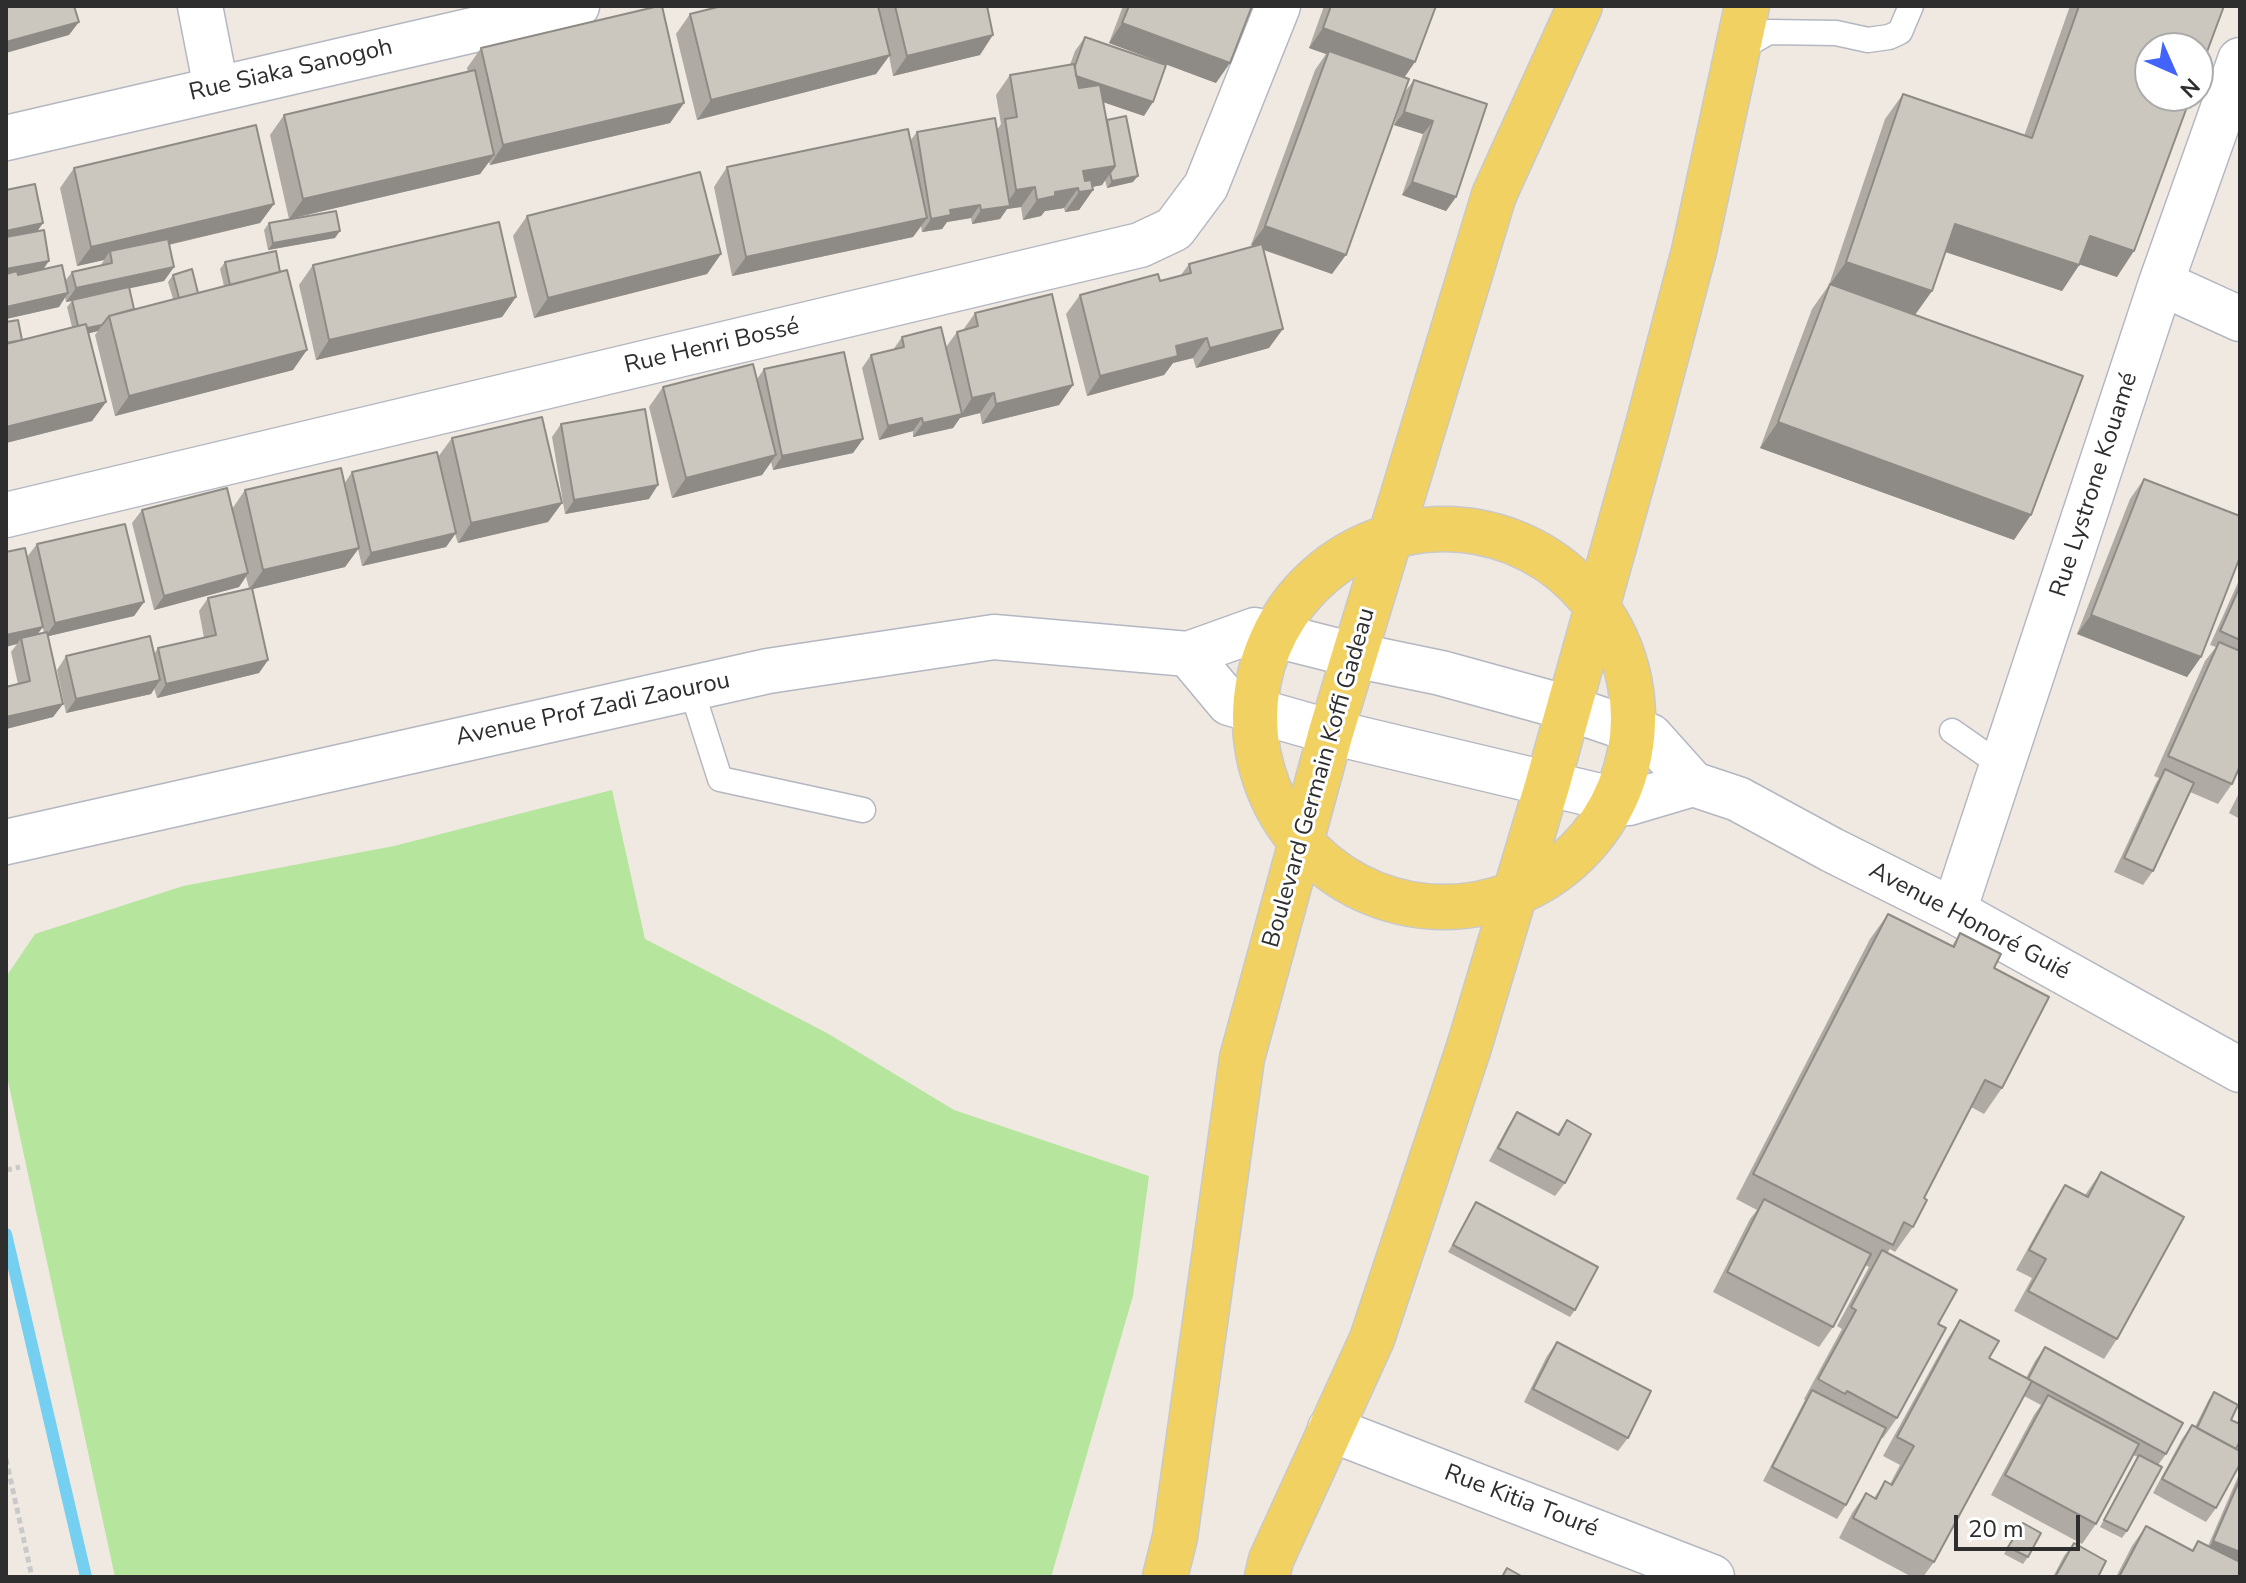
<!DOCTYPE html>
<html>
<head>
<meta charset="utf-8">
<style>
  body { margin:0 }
  #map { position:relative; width:2246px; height:1583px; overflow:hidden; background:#efe9e1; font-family:"Nunito Sans",sans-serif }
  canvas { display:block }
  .frame { position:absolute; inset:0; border:8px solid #2e2e2e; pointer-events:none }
  .north { position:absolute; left:2134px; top:32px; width:80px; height:80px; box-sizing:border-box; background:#fff; border:2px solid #ababab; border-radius:50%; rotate:135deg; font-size:22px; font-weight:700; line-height:32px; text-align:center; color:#2e2e2e }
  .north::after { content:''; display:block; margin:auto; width:28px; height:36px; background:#4264fb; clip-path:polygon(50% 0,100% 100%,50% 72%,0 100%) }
  .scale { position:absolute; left:1954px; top:1515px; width:126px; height:36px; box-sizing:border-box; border:4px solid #2e2e2e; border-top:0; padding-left:10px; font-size:24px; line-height:28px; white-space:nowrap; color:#2e2e2e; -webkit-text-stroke:6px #fff; paint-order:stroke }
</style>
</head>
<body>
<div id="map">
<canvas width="2246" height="1583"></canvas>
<div class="frame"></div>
<div class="north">N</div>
<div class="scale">20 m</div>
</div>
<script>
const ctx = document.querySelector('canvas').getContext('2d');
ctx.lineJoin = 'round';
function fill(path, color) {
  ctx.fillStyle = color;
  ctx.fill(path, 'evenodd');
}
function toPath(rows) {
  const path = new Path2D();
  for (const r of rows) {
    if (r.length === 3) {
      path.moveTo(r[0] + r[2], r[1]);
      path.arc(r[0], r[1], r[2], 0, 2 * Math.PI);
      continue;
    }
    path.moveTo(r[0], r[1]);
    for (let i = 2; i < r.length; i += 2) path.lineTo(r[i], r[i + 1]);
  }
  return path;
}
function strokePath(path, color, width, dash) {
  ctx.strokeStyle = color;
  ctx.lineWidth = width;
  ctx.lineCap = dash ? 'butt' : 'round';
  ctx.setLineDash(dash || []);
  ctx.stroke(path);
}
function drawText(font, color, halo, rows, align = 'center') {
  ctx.font = font + ' "Nunito Sans",sans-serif';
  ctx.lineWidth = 6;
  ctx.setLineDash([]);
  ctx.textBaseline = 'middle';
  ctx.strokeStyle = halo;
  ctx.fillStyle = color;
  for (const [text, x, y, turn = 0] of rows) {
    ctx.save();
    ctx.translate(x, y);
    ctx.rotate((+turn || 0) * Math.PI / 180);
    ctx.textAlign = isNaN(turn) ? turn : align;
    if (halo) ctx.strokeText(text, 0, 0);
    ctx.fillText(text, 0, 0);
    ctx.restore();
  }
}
fill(toPath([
  [612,790,645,939,827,1033,954,1110,1149,1176,1133,1296,1051,1577,115,1577,6,1072,6,977,35,934,183,886,394,846]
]), '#b6e59e');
strokePath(toPath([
  [6,1234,86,1577]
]), '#75cff0', 12);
const lane = toPath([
  [1739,49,1769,32,1836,33,1868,40,1889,37,1900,32,1911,6],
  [691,688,720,779,863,810],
  [1952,731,2002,766]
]);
const street = toPath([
  [200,6,216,88],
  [6,138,577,6],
  [2161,283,2240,319],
  [6,515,1140,245,1174,229,1206,186,1278,6],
  [1954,911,2161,283,2240,60],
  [1330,1429,1712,1577]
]);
const secondary = toPath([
  [1188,654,1229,703,1331,732,1629,803,1693,784],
  [6,842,768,671,994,637,1188,654,1255,630,1354,655,1441,673,1568,708,1650,736,1693,784,1738,799,1832,850,1954,911,2240,1070]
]);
const primary = toPath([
  [1444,718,189],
  [1165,1577,1175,1537,1242,1058,1331,732,1494,195,1580,6],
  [1267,1577,1271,1560,1372,1339,1469,1047,1547,786,1648,425,1694,251,1747,6]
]);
strokePath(lane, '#b4b7c1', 27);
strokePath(street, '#b4b7c1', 47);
strokePath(secondary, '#b4b7c1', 47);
strokePath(primary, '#c9c9c9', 47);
strokePath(toPath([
  [6,1170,20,1167],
  [6,1459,32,1577]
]), '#c9c9c9', 5, [6, 4]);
strokePath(lane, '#fff', 24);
strokePath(street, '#fff', 44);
strokePath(secondary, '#fff', 44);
strokePath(primary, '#f2d163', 44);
fill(toPath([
  [722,6,987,6,980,55,893,76,889,56,876,74,697,120,676,34,690,14],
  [1123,6,1252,6,1216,83,1109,43],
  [1324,6,1436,6,1404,77,1332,274,1263,250,1269,348,1196,368,1193,358,1173,363,1164,375,1087,396,1066,314,1080,295,1160,281,1181,275,1189,264,1253,246,1251,245,1315,70,1326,54,1309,48],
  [2070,6,2224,6,2117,277,2080,264,2062,291,1945,252,1932,291,1915,315,2014,540,1760,448,1812,309,1829,285,1885,119,1903,94,2024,136],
  [1085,37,1144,116,1103,102,1107,120,1133,182,1107,188,1105,180,1102,185,1092,187,1093,190,1079,210,1065,212,1064,208,1045,211,1041,216,1023,220,1021,207,1007,209,1000,219,972,224,971,218,947,222,942,229,922,232,921,226,913,237,732,276,714,187,727,167,910,141,917,132,997,130,1001,124,996,95,1010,75,1070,65,1075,51],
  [481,48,684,103,670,123,490,165,489,162,480,174,289,219,270,135,284,115,468,72,467,68],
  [1414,80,1487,104,1456,197,1446,211,1402,195,1423,134,1394,125,1404,93],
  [74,168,274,204,260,223,169,245,174,267,164,281,129,288,134,309,173,299,168,282,173,275,198,293,224,286,220,269,225,262,293,370,115,416,95,335,98,331,89,333,106,402,92,421,6,443,6,322,21,340,72,327,67,307,72,301,66,302,65,297,59,307,6,319,37,231,43,269,65,281,72,272,101,265,104,260,77,266,60,188],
  [527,216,721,254,707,274,534,318,513,236],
  [269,223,335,238,268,250,264,230],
  [313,265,516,297,502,317,316,360,299,285],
  [975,313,1073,385,1059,405,982,424,980,413,960,418,953,428,913,437,913,431,879,440,862,368,871,355,893,350,902,337,946,347,957,332,963,330],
  [764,369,863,439,853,453,773,470,771,462,762,475,672,498,649,407,663,387,757,379],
  [561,424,649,499,565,514,552,437],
  [452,438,562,503,548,522,458,543,455,534,446,547,362,566,358,549,345,567,252,589,268,660,259,673,157,698,154,688,151,694,66,713,57,670,66,656,154,654,158,648,204,638,199,611,208,598,249,588,246,577,239,587,154,610,132,523,142,510,232,509,245,490,344,484,352,472,438,457],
  [2144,479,2201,657,2187,677,2077,634,2130,499],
  [37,544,144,602,134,616,48,636,63,704,53,717,6,729,6,687,18,684,11,652,17,644,25,548,37,635,44,633,27,557],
  [2240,578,2240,766,2232,784,2218,804,2190,792,2153,871,2143,885,2114,872,2156,783,2159,778,2154,776,2205,661,2216,647,2210,645],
  [2240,791,2240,819,2229,813],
  [1888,914,1952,946,1960,933,1994,968,2002,1088,1984,1114,1971,1107,1924,1198,1913,1227,1895,1252,1890,1249,1887,1253,1938,1324,1897,1418,1883,1438,1881,1437,1846,1505,1837,1519,1763,1481,1805,1400,1804,1399,1842,1329,1837,1326,1869,1267,1865,1265,1833,1327,1819,1347,1713,1292,1750,1219,1757,1210,1736,1199,1870,939],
  [1517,1112,1557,1134,1567,1120,1565,1183,1555,1196,1489,1161,1508,1126],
  [2101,1172,2117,1339,2104,1359,2014,1311,2032,1278,2016,1270,2052,1205,2065,1185,2085,1195],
  [1476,1202,1575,1310,1570,1317,1448,1252],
  [1960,1320,1989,1358,2026,1378,2035,1361,2045,1347,2166,1454,2158,1465,2127,1531,2122,1538,2100,1527,2138,1457,2133,1455,2096,1524,2082,1544,1991,1495,2034,1415,2041,1405,2024,1396,1934,1562,1923,1577,1912,1577,1839,1538,1852,1513,1866,1493,1874,1498,1885,1481,1890,1484,1900,1465,1883,1456,1947,1340],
  [1557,1342,1628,1438,1618,1451,1524,1402,1547,1356],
  [2214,1392,2231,1420,2236,1449,2216,1508,2206,1522,2153,1493,2182,1439,2192,1425,2195,1427,2209,1399],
  [2240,1472,2240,1577,2116,1577,2132,1546,2146,1526,2192,1550,2198,1541,2208,1546],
  [2023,1523,2028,1557,2023,1564,2004,1554],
  [2074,1543,2098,1577,2053,1577,2064,1556]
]), '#afaba4');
fill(toPath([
  [79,22,69,35,6,53,6,42],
  [1122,23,1230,63,1216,83,1109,43],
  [1323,28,1415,62,1402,81,1329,51,1326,54,1309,48],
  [993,35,980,55,893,76,907,56],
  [890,55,876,74,697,120,711,100],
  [1072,75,1153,102,1144,116,1062,88],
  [684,103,670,123,490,165,503,145],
  [1404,112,1433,121,1423,134,1394,125],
  [494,155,480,174,289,219,303,199],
  [1115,166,1102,185,1077,190,1064,208,1045,211,1041,216,1023,220,1037,200,1083,171],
  [1138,176,1133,182,1107,188,1112,181],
  [1412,182,1456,197,1446,211,1402,195],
  [1035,187,1021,207,1007,209,1000,219,972,224,981,210,1005,206,1016,190],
  [1093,190,1079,210,1065,212,1079,192],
  [274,204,260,223,111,258,110,251,104,260,77,266,91,247],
  [980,205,971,218,947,222,942,229,922,232,931,219,950,210],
  [927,218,913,237,732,276,746,257],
  [43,223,34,236,6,242,6,231],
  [1955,224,2079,265,2062,291,1937,249],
  [1265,226,1346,255,1332,274,1251,245],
  [340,231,335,238,268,250,273,243],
  [2090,236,2134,251,2117,277,2072,262],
  [721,254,707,274,534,318,548,298],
  [49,261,40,274,6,281,6,269],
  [1846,262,1932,291,1914,316,1828,287],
  [174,267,164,281,66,302,76,288],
  [68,293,59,307,6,319,6,307],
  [516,297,502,317,316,360,329,340],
  [102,325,98,331,74,337,79,330],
  [1283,329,1269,348,1196,368,1210,348],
  [1207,338,1193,358,1173,363,1164,375,1087,396,1100,376,1176,346],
  [307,350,293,370,115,416,129,396],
  [1073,385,1059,405,982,424,996,404],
  [994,393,980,413,960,418,953,428,913,437,923,423,961,415,972,398],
  [106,402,92,421,6,443,6,427],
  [922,418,913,431,879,440,888,426],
  [1778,422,2031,515,2014,540,1760,448],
  [863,439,853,453,773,470,782,456],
  [776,455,762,475,672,498,686,478],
  [658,485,649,499,565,514,574,500],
  [562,503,548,522,458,543,471,523],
  [456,533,446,547,362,566,371,553],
  [359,548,345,567,249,590,263,570],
  [248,573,239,587,154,610,164,596],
  [144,602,134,616,45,637,55,623],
  [2091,615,2201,657,2187,677,2077,634],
  [43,627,33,640,21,638,17,644,6,647,6,635],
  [268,660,259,673,157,698,166,684],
  [160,680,151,694,66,713,76,699],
  [63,704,53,717,6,729,6,717],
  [2213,1541,2240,1552,2240,1570,2204,1555]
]), '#8e8b86');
const building = toPath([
  [6,6,74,6,79,22,6,42,6,6],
  [659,6,662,6,684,103,503,145,481,48,659,6],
  [722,6,878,6,890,55,711,100,690,14,722,6],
  [895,6,987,6,993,35,907,56,895,6],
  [1129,6,1252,6,1230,63,1122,23,1129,6],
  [1331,6,1436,6,1415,62,1323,28,1331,6],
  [2079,6,2224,6,2198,76,2198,48,2150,48,2150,96,2191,96,2134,251,2090,236,2079,265,1955,224,1932,291,1846,262,1903,94,2032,138,2079,6],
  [1085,37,1166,65,1153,102,1076,76,1075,66,1085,37],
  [1329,51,1409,79,1346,255,1265,226,1329,51],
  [1074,64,1079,88,1100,85,1115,166,1083,171,1085,181,1091,180,1093,190,1079,192,1078,188,1055,192,1055,196,1037,200,1035,187,1016,190,1005,119,1017,117,1010,75,1074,64],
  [475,70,494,155,303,199,284,115,475,70],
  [1414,80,1487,104,1456,197,1412,182,1433,121,1404,112,1414,80],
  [1126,116,1138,176,1112,181,1110,173,1115,166,1107,120,1126,116],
  [995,118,1010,206,981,210,980,205,950,210,951,215,931,219,917,132,995,118],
  [256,125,274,204,91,247,74,168,256,125],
  [908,129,927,218,746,257,727,167,908,129],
  [700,172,721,254,548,298,527,216,700,172],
  [35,184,43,223,6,231,6,190,35,184],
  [336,211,340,231,273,243,269,223,336,211],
  [499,222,516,297,329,340,313,265,499,222],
  [44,230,49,261,6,269,6,237,44,230],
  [168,239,174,267,76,288,72,272,112,263,110,251,168,239],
  [1262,244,1283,329,1210,348,1207,338,1176,346,1178,356,1100,376,1080,295,1158,274,1160,281,1191,273,1189,264,1262,244],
  [276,251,280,272,230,285,225,262,276,251],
  [62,265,68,293,6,307,6,274,17,271,18,275,62,265],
  [192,269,198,293,179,298,173,275,192,269],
  [287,270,307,350,129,396,109,316,287,270],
  [1830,284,2083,376,2031,515,1778,422,1830,284],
  [129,287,134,309,109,316,102,325,87,328,86,324,78,326,72,300,129,287],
  [1052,294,1073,385,996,404,994,393,972,398,957,332,978,326,975,313,1052,294],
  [18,320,22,340,6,343,6,322,18,320],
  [86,324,106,402,6,427,6,344,86,324],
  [941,327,962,414,923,423,922,418,888,426,871,355,904,347,902,337,941,327],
  [844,352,863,439,782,456,764,369,844,352],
  [753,364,776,455,686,478,663,387,753,364],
  [645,409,658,485,574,500,561,424,645,409],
  [542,417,562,503,471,523,452,438,542,417],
  [437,452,456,533,371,553,352,472,437,452],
  [341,468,359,548,263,570,245,490,341,468],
  [2144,479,2240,516,2240,557,2201,657,2091,615,2144,479],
  [227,488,248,573,164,596,142,510,227,488],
  [125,524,144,602,55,623,37,544,125,524],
  [25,548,43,627,6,635,6,552,25,548],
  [2240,586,2240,640,2220,631,2240,586],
  [252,588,268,660,166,684,158,648,216,635,208,598,252,588],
  [47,632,63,704,6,717,6,687,30,681,21,638,47,632],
  [150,636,160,680,76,699,66,656,150,636],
  [2219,642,2240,651,2240,766,2232,784,2168,756,2219,642],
  [2165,769,2194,783,2153,871,2124,858,2165,769],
  [1888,914,1954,947,1960,933,2001,954,1994,968,2049,997,2002,1088,1985,1080,1924,1198,1927,1200,1913,1227,1904,1222,1893,1245,1753,1174,1888,914],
  [1517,1112,1559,1135,1567,1120,1591,1134,1565,1183,1498,1148,1517,1112],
  [2101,1172,2184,1217,2117,1339,2028,1291,2046,1259,2029,1250,2065,1185,2088,1197,2101,1172],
  [1764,1199,1871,1254,1833,1327,1727,1272,1764,1199],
  [1476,1202,1598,1267,1575,1310,1453,1245,1476,1202],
  [1882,1250,1957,1290,1938,1324,1946,1328,1897,1418,1847,1391,1845,1394,1818,1379,1856,1310,1851,1307,1882,1250],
  [1960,1320,1999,1341,1989,1358,2032,1381,1934,1562,1853,1518,1866,1493,1876,1499,1885,1481,1892,1485,1914,1446,1897,1437,1960,1320],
  [1557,1342,1651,1391,1628,1438,1533,1389,1557,1342],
  [2045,1347,2183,1423,2166,1454,2028,1379,2045,1347],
  [1812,1390,1886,1428,1846,1505,1772,1467,1812,1390],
  [2214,1392,2238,1405,2231,1420,2240,1424,2240,1441,2236,1449,2197,1428,2214,1392],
  [2048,1395,2139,1444,2096,1524,2005,1475,2048,1395],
  [2192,1425,2240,1451,2240,1464,2216,1508,2162,1479,2192,1425],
  [2139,1455,2162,1467,2127,1531,2104,1520,2139,1455],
  [2240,1479,2240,1552,2213,1541,2240,1479],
  [2023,1523,2041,1533,2028,1557,2008,1547,2023,1523],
  [2146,1526,2193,1551,2198,1541,2240,1562,2240,1577,2119,1577,2146,1526],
  [2074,1543,2106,1561,2098,1577,2055,1577,2074,1543],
  [1507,1568,1523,1577,1502,1577,1507,1568]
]);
fill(building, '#cbc7bf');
strokePath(building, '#8e8b86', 2);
drawText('24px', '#2e2e2e', '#fff', [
  ["Rue Siaka Sanogoh",291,71,-13],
  ["Rue Henri Bossé",712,347,-13],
  ["Rue Lystrone Kouamé",2095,485,-72],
  ["Avenue Prof Zadi Zaourou",593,710,-12],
  ["Boulevard Germain Koffi Gadeau",1320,778,-74],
  ["Avenue Honoré Guié",1969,922,28],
  ["Rue Kitia Touré",1521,1502,21]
]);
</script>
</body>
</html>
